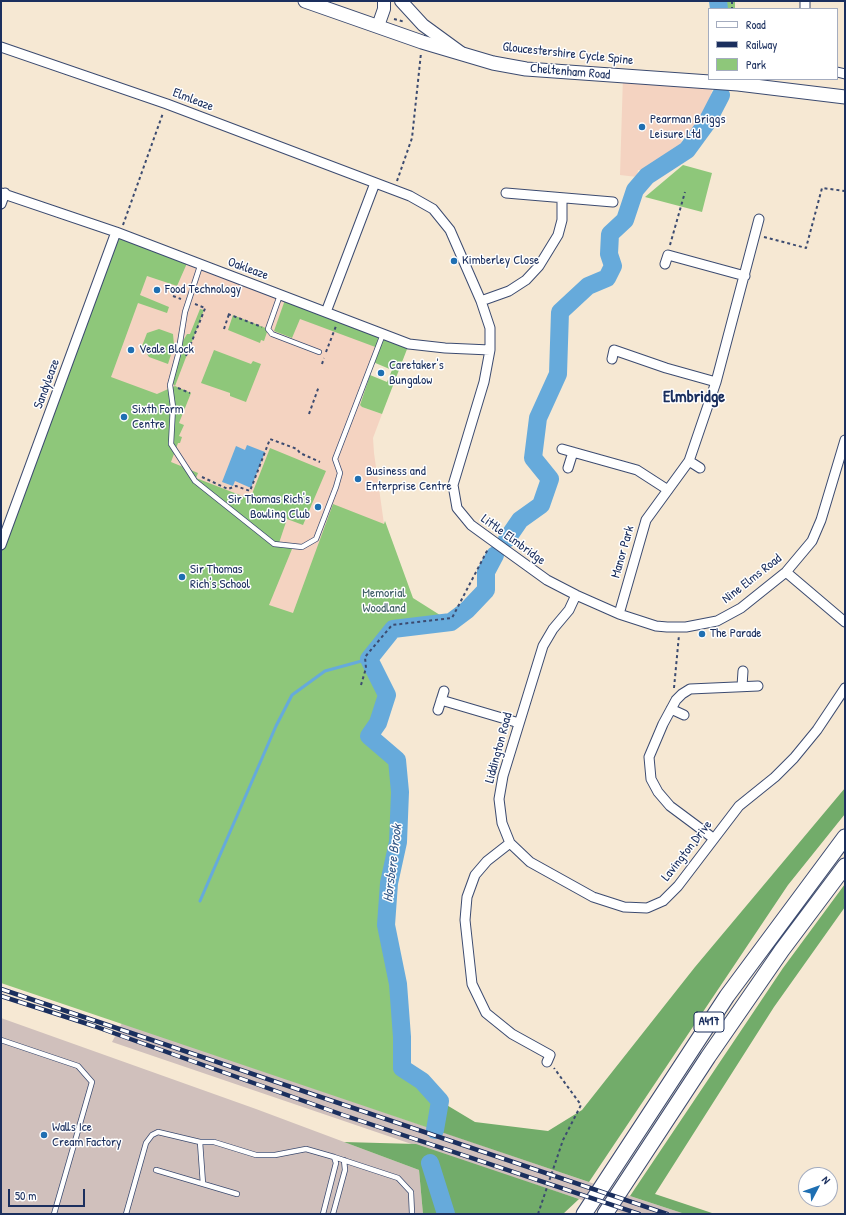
<!DOCTYPE html>
<html>
<head>
<meta charset="utf-8">
<style>
  body { margin:0 }
  #map { position:relative; width:846px; height:1215px; overflow:hidden; background:#f6e8d3; font-family:"Patrick Hand",sans-serif }
  canvas { display:block }
  .frame { position:absolute; inset:0; border:2px solid #1b2f5e; pointer-events:none }
  .legend { position:absolute; left:708px; top:8px; width:130px; height:72px; box-sizing:border-box; background:#fff; border:1px solid #a4acbf; margin:0; padding:5px 7px; list-style:none; font-size:12px; color:#1b2f5e }
  .legend li { display:flex; align-items:center; gap:8px; height:20px }
  .legend b { width:20px; border:1px solid #a4acbf }
  .north { position:absolute; left:798px; top:1167px; width:40px; height:40px; box-sizing:border-box; background:#fff; border:1px solid #a4acbf; border-radius:50%; rotate:49deg; font-size:11px; font-weight:700; line-height:16px; text-align:center; color:#1b2f5e }
  .north::after { content:''; display:block; margin:auto; width:14px; height:18px; background:#1f6fb2; clip-path:polygon(50% 0,100% 100%,50% 72%,0 100%) }
  .scale { position:absolute; left:8px; top:1189px; width:77px; height:18px; box-sizing:border-box; border:2px solid #1b2f5e; border-top:0; padding-left:5px; font-size:12px; line-height:14px; white-space:nowrap; color:#1b2f5e; -webkit-text-stroke:3px #fff; paint-order:stroke }
</style>
</head>
<body>
<div id="map">
<canvas width="846" height="1215"></canvas>
<div class="frame"></div>
<ul class="legend">
<li><b style="height:5px;background:#fff"></b>Road</li>
<li><b style="height:5px;background:#1b2f5e"></b>Railway</li>
<li><b style="height:11px;background:#8ec77a"></b>Park</li>
</ul>
<div class="north">N</div>
<div class="scale">50 m</div>
</div>
<script>
const ctx = document.querySelector('canvas').getContext('2d');
ctx.lineJoin = 'round';
function fill(path, color) {
  ctx.fillStyle = color;
  ctx.fill(path, 'evenodd');
}
function toPath(rows) {
  const path = new Path2D();
  for (const r of rows) {
    path.moveTo(r[0], r[1]);
    for (let i = 2; i < r.length; i += 2) path.lineTo(r[i], r[i + 1]);
  }
  return path;
}
function strokePath(path, color, width, dash) {
  ctx.strokeStyle = color;
  ctx.lineWidth = width;
  ctx.lineCap = dash ? 'butt' : 'round';
  ctx.setLineDash(dash || []);
  ctx.stroke(path);
}
function drawText(font, color, halo, rows, align = 'center') {
  ctx.font = font + ' "Patrick Hand",sans-serif';
  ctx.lineWidth = 3;
  ctx.setLineDash([]);
  ctx.textBaseline = 'middle';
  ctx.strokeStyle = halo;
  ctx.fillStyle = color;
  for (const [text, x, y, turn = 0] of rows) {
    ctx.save();
    ctx.translate(x, y);
    ctx.rotate((+turn || 0) * Math.PI / 180);
    ctx.textAlign = isNaN(turn) ? turn : align;
    if (halo) ctx.strokeText(text, 0, 0);
    ctx.fillText(text, 0, 0);
    ctx.restore();
  }
}
fill(toPath([
  [623,76,714,83,705,118,698,130,681,139,684,149,651,171,638,170,637,177,620,175],
  [116,232,383,334,360,405,362,407,382,414,373,438,374,453,384,524,325,671,1,551]
]), '#f4d3c1');
fill(toPath([
  [1,1018,256,1109,419,1170,423,1214,1,1214],
  [122,1023,630,1196,685,1214,625,1214,432,1151,112,1042]
]), '#d0c0bc');
fill(toPath([
  [711,1,735,1,735,9,711,9],
  [683,165,712,173,702,212,645,197],
  [116,232,188,261,177,286,147,276,140,295,169,307,167,313,138,303,111,377,157,394,175,386,171,382,183,341,187,334,190,334,200,309,204,310,175,386,191,393,179,423,184,425,179,436,182,437,180,443,178,443,171,462,198,473,196,478,250,499,270,448,326,471,303,525,287,519,279,543,292,549,269,605,293,613,333,504,384,524,385,521,413,598,451,622,393,629,369,659,387,695,378,723,369,736,397,760,400,792,398,842,389,883,386,925,398,984,402,1037,402,1068,422,1081,440,1101,435,1130,1,983,1,545],
  [286,297,409,344,382,414,362,407,360,405,370,375,387,382,392,370,373,362,378,348,300,319,292,338,274,331],
  [233,315,268,329,264,341,261,340,260,343,228,330],
  [159,329,173,334,174,345,168,364,149,357,142,346,147,333],
  [214,350,251,364,253,361,261,364,246,402,230,396,230,393,201,383]
]), '#8ec77a');
fill(toPath([
  [845,788,845,814,788,885,589,1182,435,1130,440,1101,475,1122,548,1131,582,1110,695,967],
  [845,884,845,907,774,1007,655,1194,715,1214,685,1214,630,1196,783,968],
  [344,1142,416,1144,579,1199,563,1214,423,1214,419,1170]
]), '#72ac6a');
fill(toPath([
  [247,445,265,452,251,488,235,481,233,486,222,482,236,446,245,450]
]), '#66aadb');
strokePath(toPath([
  [200,901,276,726,292,695,325,671,369,659]
]), '#66aadb', 3);
strokePath(toPath([
  [718,1,719,9],
  [507,539,520,520,541,505,550,479,533,458,538,418,558,374,560,312,588,286,607,278,613,266,609,254,610,234,625,220,635,190,647,176,687,150,706,124,721,95],
  [435,1130,440,1101,422,1081,402,1068,402,1037,398,984,386,925,389,883,398,842,400,792,397,760,369,736,378,723,387,695,369,659,393,629,451,622,467,610,486,590,486,572,495,555],
  [430,1163,446,1214]
]), '#66aadb', 18);
const service = toPath([
  [200,266,185,312,178,355,170,385,173,407,171,444,195,481,274,544,302,547,316,539,336,487,340,473,335,459,383,334],
  [280,295,268,329,272,334,319,352],
  [1,1040,78,1066,92,1082,54,1214],
  [200,1142,203,1184],
  [156,1170,237,1194],
  [126,1214,146,1143,152,1135,158,1132,200,1142,214,1142,256,1155,275,1155,306,1149,334,1157,398,1178,411,1192,412,1214],
  [323,1214,336,1163,334,1157],
  [333,1214,345,1170,344,1160]
]);
const minor = toPath([
  [805,1,805,9],
  [1,47,167,104,410,196,433,209,450,230,481,301,490,328,490,350,484,382,453,485,457,508,471,525,482,533,547,580,576,595,619,614,656,626,667,627,686,627,717,621,741,608,786,572,812,541,821,520,845,440],
  [837,72,845,74],
  [1,193,116,232,409,344,445,348,490,350],
  [506,193,613,202],
  [1,204,5,193],
  [665,264,668,255,745,276],
  [481,301,509,291,526,280,539,266,558,235,562,220,562,198],
  [326,312,375,183],
  [612,359,614,350,666,368,716,382],
  [562,449,637,470,668,490],
  [689,461,700,468],
  [568,468,573,452],
  [1,545,116,232],
  [786,572,845,622],
  [619,614,646,520,689,461,716,382,759,219],
  [742,686,743,671],
  [441,700,519,723],
  [671,709,684,715],
  [438,710,444,691],
  [713,838,670,806,658,792,651,779,649,757,663,724,676,700,682,694,690,689,758,686],
  [510,843,530,862,593,897,624,907,647,908,663,901,678,886,739,806,775,777,794,758,817,730,845,688],
  [547,1062,550,1055,512,1034,486,1013,472,984,465,920,467,897,475,875,487,861,510,843,502,823,499,799,503,776,543,646,553,629,569,610,576,595]
]);
const tertiary = toPath([
  [401,1,423,25,460,52],
  [378,26,384,9,384,1]
]);
const secondary = toPath([
  [305,1,422,42,493,63,526,69,738,84,845,97]
]);
const trunk = toPath([
  [584,1214,727,996,845,837],
  [605,1214,708,1057,782,950,845,866]
]);
strokePath(service, '#3c4b70', 6);
strokePath(minor, '#3c4b70', 11);
strokePath(tertiary, '#3c4b70', 14);
strokePath(secondary, '#3c4b70', 15);
strokePath(trunk, '#3c4b70', 17);
strokePath(toPath([
  [732,1,732,9],
  [394,19,405,22],
  [397,181,412,138,421,53],
  [123,225,163,113],
  [764,237,806,248,822,188,845,191],
  [670,245,685,192],
  [173,296,181,299],
  [195,304,205,308],
  [228,314,262,327],
  [224,329,229,314],
  [326,352,336,326],
  [186,356,206,306],
  [322,364,324,358],
  [178,388,190,393],
  [309,414,319,386],
  [202,477,228,489,236,486,250,491,270,439,297,449,300,453,320,462],
  [361,685,366,668,365,657,392,625,452,618,488,549],
  [674,688,679,635],
  [696,837,697,846],
  [538,1214,563,1140,581,1105,554,1068]
]), '#3c4b70', 2, [3, 3]);
strokePath(service, '#fff', 4.5);
strokePath(minor, '#fff', 9);
strokePath(tertiary, '#fff', 12);
strokePath(secondary, '#fff', 13);
strokePath(trunk, '#fff', 15);
const rail = toPath([
  [1,989,667,1214],
  [1,996,94,1026,343,1115,639,1214]
]);
strokePath(rail, '#1b2f5e', 4.5);
strokePath(rail, '#fff', 3, [9]);
for (const [x, y, r, color] of [
  [642,127,4,"#1f6fb2"],
  [454,261,4,"#1f6fb2"],
  [157,290,4,"#1f6fb2"],
  [131,350,4,"#1f6fb2"],
  [381,373,4,"#1f6fb2"],
  [124,417,4,"#1f6fb2"],
  [358,479,4,"#1f6fb2"],
  [318,507,4,"#1f6fb2"],
  [182,577,4,"#1f6fb2"],
  [702,634,4,"#1f6fb2"],
  [44,1135,4,"#1f6fb2"]
]) {
  const dot = new Path2D();
  dot.arc(x, y, r, 0, 2 * Math.PI);
  ctx.fillStyle = color;
  ctx.fill(dot);
  strokePath(dot, '#fff', 1.5);
}
for (const [x, y, w] of [
  [709,1022,30]
]) {
  const box = new Path2D();
  box.roundRect(x - w / 2, y - 10, w, 20, 3);
  ctx.fillStyle = '#fff';
  ctx.fill(box);
  strokePath(box, '#1b2f5e', 1);
}
drawText('bold 12px', '#1b2f5e', null, [
  ["A417",709,1022]
]);
drawText('13px', '#1b2f5e', '#fff', [
  ["Gloucestershire Cycle Spine",568,54,6],
  ["Cheltenham Road",570,72,5],
  ["Elmleaze",193,100,21],
  ["Oakleaze",248,269,20],
  ["Sandyleaze",47,384,-70],
  ["Little Elmbridge",513,540,36],
  ["Manor Park",623,552,-74],
  ["Nine Elms Road",752,579,-38],
  ["Liddington Road",499,748,-75],
  ["Lavington Drive",687,851,-52]
]);
drawText('13px', '#1b2f5e', '#fff', [
  ["Pearman Briggs",650,120],
  ["Leisure Ltd",650,135],
  ["Kimberley Close",462,261],
  ["Food Technology",165,290],
  ["Veale Block",139,350],
  ["Caretaker's",389,366],
  ["Bungalow",389,381],
  ["Sixth Form",132,410],
  ["Centre",132,425],
  ["Business and",366,472],
  ["Enterprise Centre",366,487],
  ["Sir Thomas Rich's",310,500,"right"],
  ["Bowling Club",310,515,"right"],
  ["Sir Thomas",190,570],
  ["Rich's School",190,585],
  ["The Parade",710,634],
  ["Walls Ice",52,1128],
  ["Cream Factory",52,1143]
], 'left');
drawText('13px', '#3e5d66', '#fff', [
  ["Memorial",384,594],
  ["Woodland",384,609]
]);
drawText('italic 14px', '#355a8a', '#fff', [
  ["Horsbere Brook",393,863,-83]
]);
drawText('bold 17px', '#1b2f5e', '#fff', [
  ["Elmbridge",694,397]
]);
</script>
</body>
</html>
